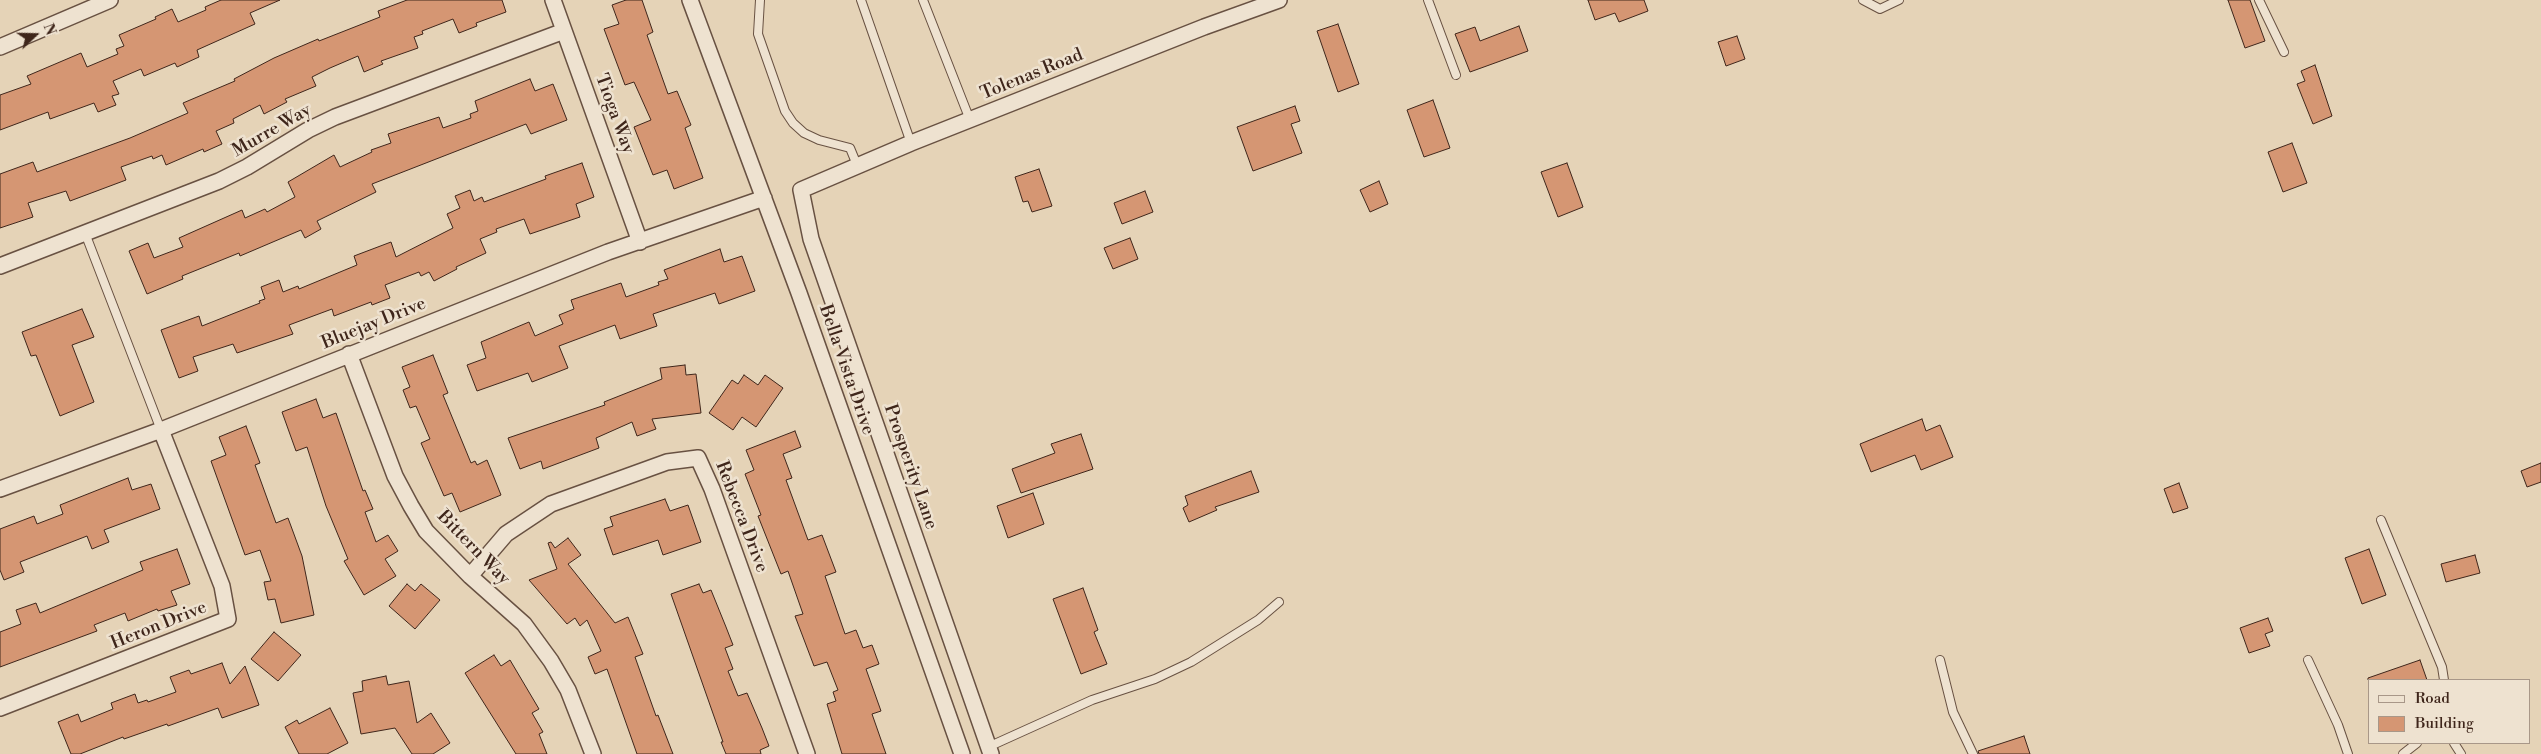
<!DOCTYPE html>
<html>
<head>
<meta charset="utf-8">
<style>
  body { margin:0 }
  #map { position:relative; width:2541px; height:754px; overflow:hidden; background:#e5d3b7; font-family:"Libre Bodoni",serif }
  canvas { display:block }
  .legend { position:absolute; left:2368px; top:679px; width:162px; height:65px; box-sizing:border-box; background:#eee2d0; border:1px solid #a89788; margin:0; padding:6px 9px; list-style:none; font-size:15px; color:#3f261b }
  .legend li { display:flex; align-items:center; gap:10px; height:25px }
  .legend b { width:25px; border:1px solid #a89788 }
  .north { position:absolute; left:10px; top:10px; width:50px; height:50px; -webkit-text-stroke:4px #eee2d0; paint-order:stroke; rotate:69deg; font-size:14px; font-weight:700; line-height:20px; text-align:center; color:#3f261b }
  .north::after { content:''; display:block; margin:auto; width:18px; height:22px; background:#3f261b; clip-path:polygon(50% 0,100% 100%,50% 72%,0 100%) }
</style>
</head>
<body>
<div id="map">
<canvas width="2541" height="754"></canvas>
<ul class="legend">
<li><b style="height:6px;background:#eee2d0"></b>Road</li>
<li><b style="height:14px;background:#d59673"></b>Building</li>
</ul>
<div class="north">N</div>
</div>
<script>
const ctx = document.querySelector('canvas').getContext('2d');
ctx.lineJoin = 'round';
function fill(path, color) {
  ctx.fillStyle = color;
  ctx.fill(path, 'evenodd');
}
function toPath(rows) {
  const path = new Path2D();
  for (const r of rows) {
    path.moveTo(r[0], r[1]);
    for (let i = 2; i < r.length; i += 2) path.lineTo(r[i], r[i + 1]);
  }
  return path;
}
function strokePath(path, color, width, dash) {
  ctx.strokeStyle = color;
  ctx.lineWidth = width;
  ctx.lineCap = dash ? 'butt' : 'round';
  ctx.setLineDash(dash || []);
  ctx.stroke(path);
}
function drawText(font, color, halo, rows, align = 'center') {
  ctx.font = font + ' "Libre Bodoni",serif';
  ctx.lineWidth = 5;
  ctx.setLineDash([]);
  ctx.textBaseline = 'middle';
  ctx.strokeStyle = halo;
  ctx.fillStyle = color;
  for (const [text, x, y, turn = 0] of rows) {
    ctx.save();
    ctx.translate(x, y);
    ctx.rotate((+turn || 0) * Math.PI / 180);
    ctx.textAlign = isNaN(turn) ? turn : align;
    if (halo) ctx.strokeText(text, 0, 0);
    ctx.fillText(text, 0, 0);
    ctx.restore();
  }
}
const building = toPath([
  [221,0,280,0,250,13,255,24,197,50,199,57,177,67,175,63,144,76,141,69,113,81,119,94,112,96,116,105,98,112,94,103,50,119,48,112,0,130,0,95,31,84,27,76,81,53,87,67,118,54,116,49,124,46,119,35,156,19,155,17,172,9,178,22,206,10,205,7,221,0],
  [407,0,502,0,506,12,476,23,477,26,459,33,453,19,422,31,423,34,414,37,418,48,381,61,383,64,364,72,358,56,330,68,312,77,316,86,285,99,287,102,264,114,260,105,233,119,234,123,216,131,222,144,204,152,203,149,166,165,162,155,153,159,152,156,121,167,126,180,70,201,66,191,28,203,33,217,0,228,0,174,33,162,37,172,130,138,188,113,183,103,235,81,234,79,274,58,318,39,319,41,380,17,378,11,407,0],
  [626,0,642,0,653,32,647,35,668,94,677,91,691,125,685,128,703,178,674,189,667,170,653,175,634,127,651,120,634,82,625,85,604,29,619,24,612,5,626,0],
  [1588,0,1644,0,1648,11,1619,22,1615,13,1595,20,1588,0],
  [2228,0,2250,0,2265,41,2245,48,2228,0],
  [1338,24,1359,84,1338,92,1317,31,1338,24],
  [1519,26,1528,51,1470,72,1455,34,1475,27,1480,41,1519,26],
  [1737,36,1745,59,1726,66,1718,42,1737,36],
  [2315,65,2332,116,2313,124,2297,84,2305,81,2301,71,2315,65],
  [530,79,535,91,553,84,567,120,531,134,526,124,372,184,376,192,317,221,321,229,305,238,301,230,240,256,239,253,182,276,183,279,147,294,129,251,148,243,154,258,183,247,179,238,242,210,245,218,265,209,267,212,295,197,288,182,334,155,340,167,372,152,371,150,391,143,388,134,439,117,443,128,471,118,470,114,478,111,475,101,530,79],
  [1433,100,1450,148,1424,157,1407,110,1433,100],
  [1295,106,1300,121,1291,124,1302,153,1253,171,1237,127,1295,106],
  [2292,143,2307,183,2283,192,2268,152,2292,143],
  [582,163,594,197,576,204,580,217,530,234,524,219,496,229,497,232,480,239,486,253,456,267,457,269,434,281,429,272,421,276,419,272,385,285,390,298,372,305,371,302,334,316,332,309,289,325,293,334,237,353,233,344,193,357,198,371,179,378,161,330,199,316,202,326,260,303,259,301,265,299,261,287,279,280,283,292,298,286,299,289,357,265,354,256,391,242,396,257,453,228,447,214,460,208,455,196,470,190,474,201,482,197,484,202,546,179,545,176,582,163],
  [1567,163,1583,207,1558,217,1541,172,1567,163],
  [1039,169,1052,206,1032,212,1028,201,1023,202,1015,177,1039,169],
  [1379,181,1388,204,1370,212,1360,190,1379,181],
  [1145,191,1153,212,1122,224,1114,203,1145,191],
  [1130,238,1138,259,1113,269,1104,248,1130,238],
  [720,249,724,262,742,256,755,291,719,304,715,293,653,314,657,326,620,339,615,325,559,346,568,368,532,382,528,373,477,391,467,365,486,358,481,342,529,322,535,336,563,324,559,315,574,309,571,300,621,283,626,297,659,285,658,282,668,279,664,270,720,249],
  [82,309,94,337,72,345,94,402,60,416,36,355,31,356,22,332,82,309],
  [433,355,448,393,443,395,471,463,475,461,477,465,487,460,501,495,460,512,452,493,444,496,421,443,430,439,416,406,410,408,403,390,410,387,402,367,433,355],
  [685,365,686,375,696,374,701,413,652,419,656,429,637,436,632,422,596,438,599,448,543,469,541,461,520,469,508,438,605,405,604,402,662,379,660,368,685,365],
  [744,375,758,385,765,375,783,388,756,427,742,417,733,430,709,413,732,380,738,384,744,375],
  [316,399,323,418,336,413,363,491,365,490,373,509,365,512,376,542,388,535,398,551,385,559,396,576,364,595,344,561,348,559,326,506,307,447,296,451,282,412,316,399],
  [1922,419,1926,431,1940,425,1953,457,1921,470,1915,455,1871,472,1860,444,1922,419],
  [246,426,260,463,255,465,276,523,288,518,302,556,314,615,281,623,275,599,268,600,264,582,271,581,260,550,245,555,211,461,226,455,219,437,246,426],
  [795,431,801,447,783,454,792,478,786,480,808,540,822,535,836,572,825,576,845,634,856,630,863,648,872,645,879,664,866,669,881,711,872,714,886,754,842,754,827,704,836,701,833,692,838,690,827,662,814,666,795,616,803,614,788,571,781,574,758,516,761,515,745,474,754,470,746,450,795,431],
  [1081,434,1093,469,1021,493,1012,469,1055,453,1051,444,1081,434],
  [2541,463,2541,482,2527,487,2521,471,2541,463],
  [1251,471,1259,492,1215,507,1217,510,1189,522,1183,508,1188,505,1185,496,1251,471],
  [128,478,132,490,151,484,160,509,104,530,109,542,92,549,87,536,20,562,24,572,4,580,0,570,0,529,34,516,37,524,63,514,60,505,128,478],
  [2179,483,2188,508,2173,513,2164,489,2179,483],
  [1033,493,1044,524,1008,538,997,506,1033,493],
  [665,499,670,511,688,505,701,542,663,555,658,540,613,555,604,529,613,526,610,517,665,499],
  [568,538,581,555,568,564,615,623,628,617,643,654,635,657,656,716,658,715,673,754,637,754,607,669,595,674,588,657,601,651,587,620,580,626,575,618,567,624,529,580,557,569,548,543,551,542,555,548,568,538],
  [177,549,190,584,171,591,177,605,158,611,157,609,128,621,125,613,94,625,97,631,0,667,0,632,21,624,16,610,36,603,40,613,143,570,140,562,177,549],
  [2369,549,2386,595,2362,604,2345,558,2369,549],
  [2475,555,2480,573,2446,582,2441,564,2475,555],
  [407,584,415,591,421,584,440,600,415,629,389,606,407,584],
  [699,584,703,593,711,590,726,627,733,645,725,648,733,669,728,671,738,696,747,693,762,728,769,746,760,750,761,754,726,754,721,742,723,742,671,594,699,584],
  [1083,588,1098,630,1094,632,1107,664,1081,674,1053,599,1083,588],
  [2268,618,2273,631,2265,634,2270,646,2249,653,2240,628,2268,618],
  [274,632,301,655,278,681,251,659,274,632],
  [494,655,501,666,510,660,539,709,532,713,543,732,539,734,547,754,516,754,465,673,494,655],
  [2420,660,2427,680,2368,680,2368,678,2420,660],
  [222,663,230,684,245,666,259,705,222,718,218,708,168,726,167,724,124,739,123,737,80,754,71,754,58,722,78,714,81,722,113,709,111,703,135,694,138,703,147,700,148,702,176,692,170,677,189,670,191,674,222,663],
  [386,676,388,685,409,681,417,723,431,713,450,743,433,754,412,754,395,728,361,734,353,693,363,691,362,681,386,676],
  [330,708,348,743,327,754,299,754,285,727,297,720,299,724,330,708],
  [2024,736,2030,754,1979,754,1978,751,2024,736]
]);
fill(building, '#d59673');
strokePath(building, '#3f261b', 1);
const lane = toPath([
  [760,0,758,34,785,111,793,123,804,133,819,140,850,148,857,165],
  [861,0,911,143],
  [923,0,970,120],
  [1428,0,1456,75],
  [1863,0,1880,9,1899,0],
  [2259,0,2284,52],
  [85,233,161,430],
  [2381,520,2442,667,2444,680],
  [1940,660,1953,712,1973,754],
  [2308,660,2338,725,2348,754],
  [2454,743,2461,754],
  [988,747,1092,700,1155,679,1191,662,1258,620,1279,602],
  [2403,754,2417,743]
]);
const street = toPath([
  [553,0,640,242],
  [690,0,799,293,962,754],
  [0,47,110,0],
  [0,266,219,181,247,167,308,130,335,117,564,31],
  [349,354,395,476,411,506,426,531,470,576,524,624,551,661,568,690,593,754],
  [0,489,161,430,608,252,764,198],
  [470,576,506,534,551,504,667,462,698,458,712,489,807,754],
  [0,708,228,619,222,586,161,430],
  [991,754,811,239,801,190,911,143,1204,27,1279,0]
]);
strokePath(lane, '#685142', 10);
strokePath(street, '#685142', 18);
strokePath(lane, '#eee2d0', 8);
strokePath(street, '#eee2d0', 15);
drawText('18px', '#3f261b', '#eee2d0', [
  ["Tolenas Road",1032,75,-22],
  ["Tioga Way",614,114,70],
  ["Murre Way",272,131,-30],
  ["Bluejay Drive",374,324,-22],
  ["Bella Vista Drive",846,370,71],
  ["Prosperity Lane",910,467,71],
  ["Rebecca Drive",741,517,69],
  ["Bittern Way",473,548,46],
  ["Heron Drive",159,626,-22]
]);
</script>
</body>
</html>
